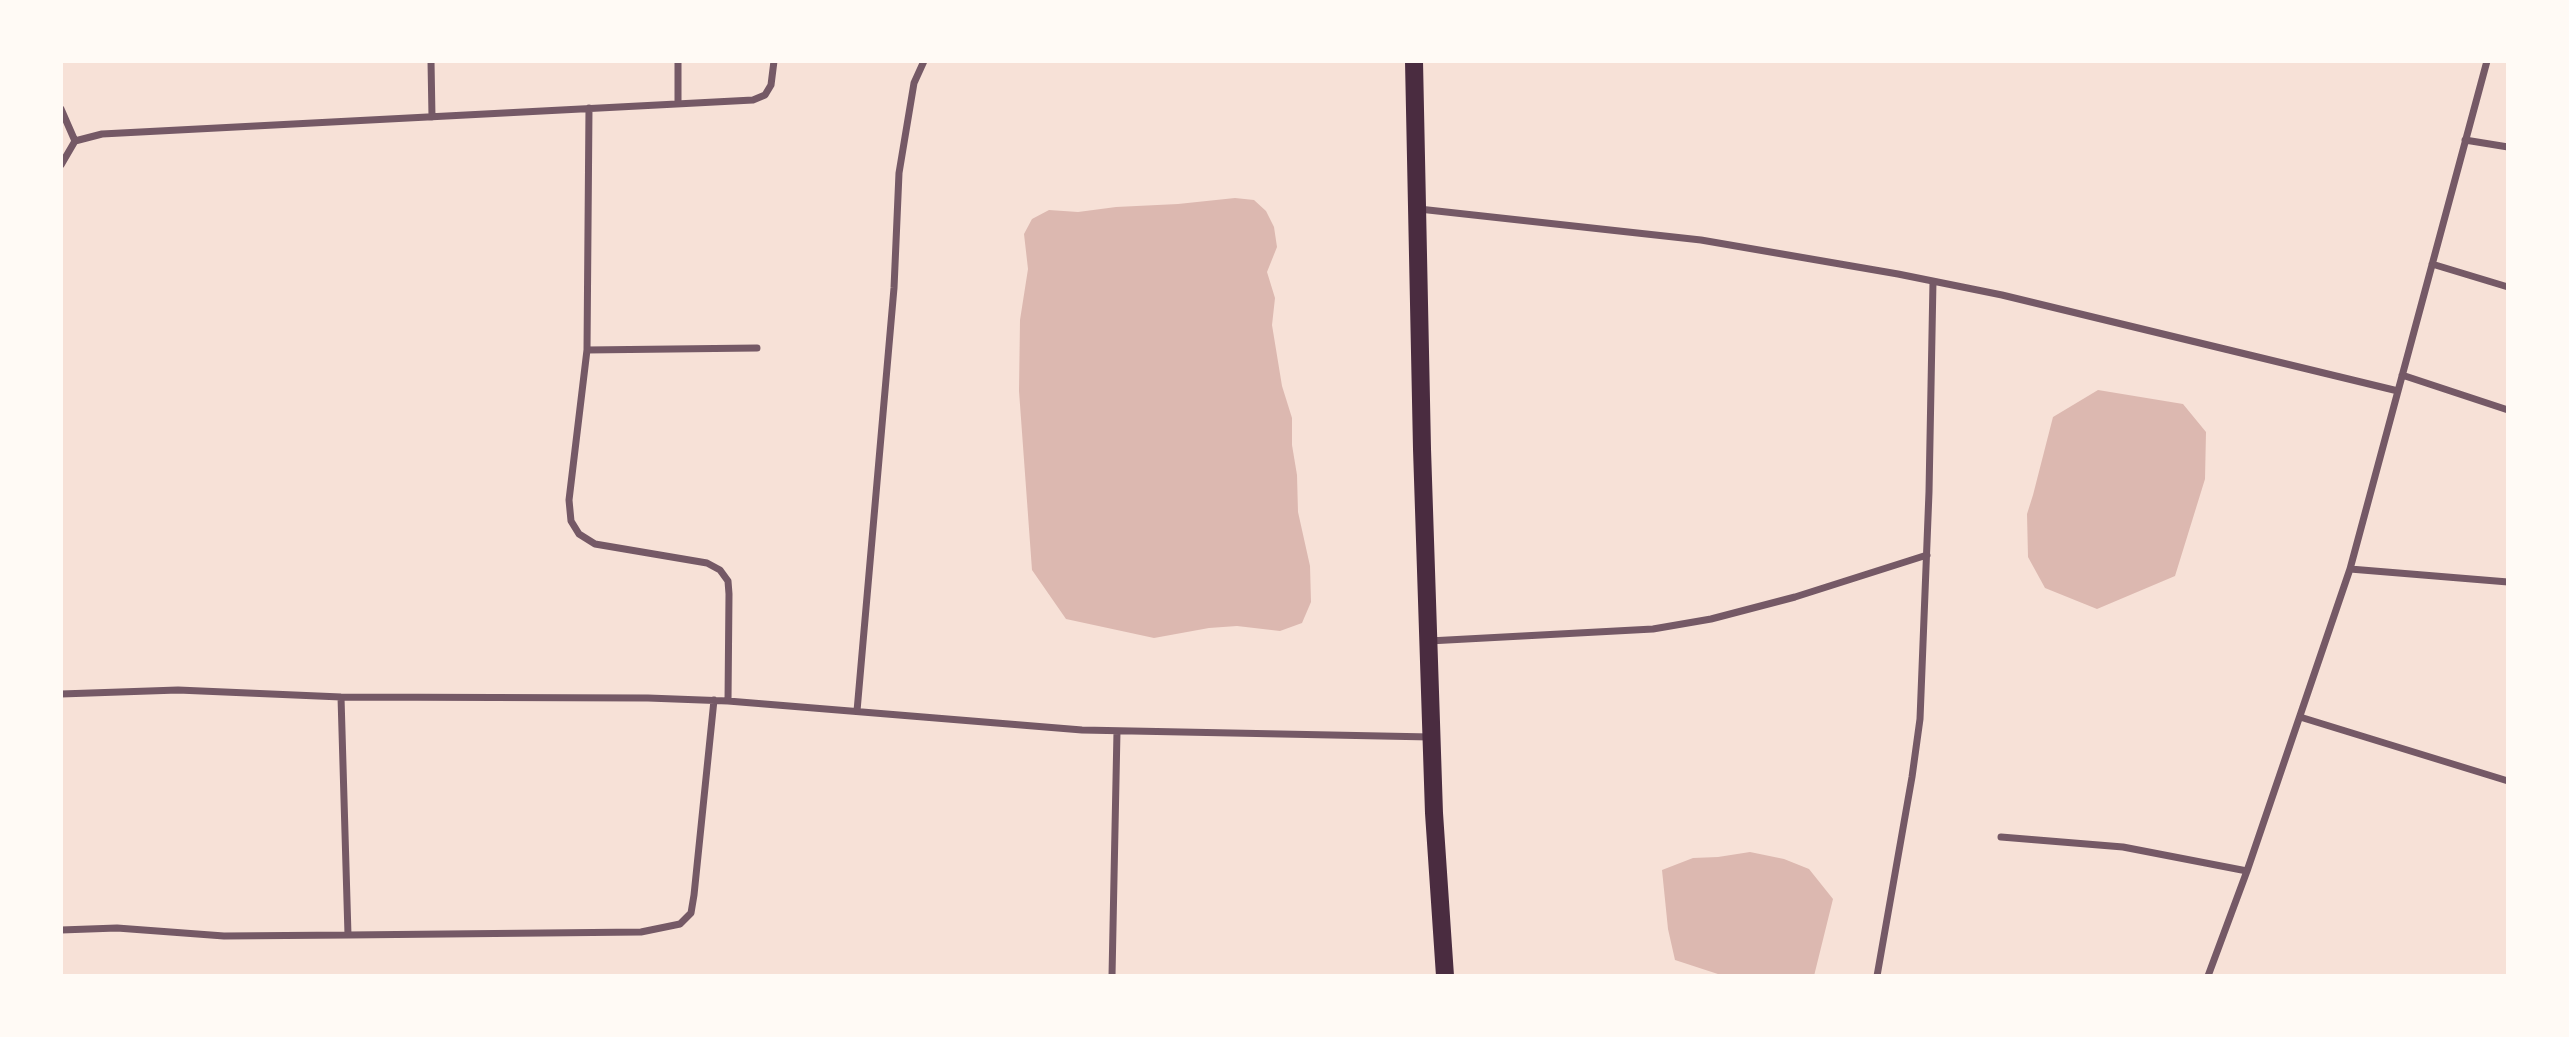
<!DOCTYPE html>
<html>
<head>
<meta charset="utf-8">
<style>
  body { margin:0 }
  #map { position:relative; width:2569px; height:1037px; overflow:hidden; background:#f7e1d7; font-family:"IBM Plex Sans",sans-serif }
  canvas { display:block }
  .frame { position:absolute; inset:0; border:63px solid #fffaf5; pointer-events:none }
</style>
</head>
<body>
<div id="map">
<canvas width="2569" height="1037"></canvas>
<div class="frame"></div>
</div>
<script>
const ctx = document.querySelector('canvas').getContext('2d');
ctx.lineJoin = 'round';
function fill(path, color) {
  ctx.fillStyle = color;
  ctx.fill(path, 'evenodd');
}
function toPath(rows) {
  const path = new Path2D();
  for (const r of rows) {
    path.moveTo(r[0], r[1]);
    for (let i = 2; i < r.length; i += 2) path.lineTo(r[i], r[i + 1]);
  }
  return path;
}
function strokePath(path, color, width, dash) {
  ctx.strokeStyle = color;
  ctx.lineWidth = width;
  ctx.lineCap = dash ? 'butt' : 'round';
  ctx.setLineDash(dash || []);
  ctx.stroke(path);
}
fill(toPath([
  [1235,198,1254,200,1266,211,1274,227,1277,247,1267,272,1275,298,1272,325,1282,386,1292,418,1292,445,1297,475,1298,512,1310,566,1311,602,1302,623,1280,631,1237,626,1209,628,1154,638,1066,619,1032,570,1019,391,1020,320,1028,269,1024,234,1032,219,1049,210,1078,212,1116,207,1178,204],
  [2098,390,2183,404,2206,432,2205,479,2175,576,2097,609,2045,588,2028,557,2027,514,2033,495,2053,417],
  [1750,852,1784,859,1809,869,1833,899,1814,976,1724,976,1675,960,1668,929,1662,870,1693,858,1718,857]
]), '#dcb8b0');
strokePath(toPath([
  [431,61,432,117],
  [678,61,678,103],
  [589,108,587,350,569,500,571,521,579,534,595,544,707,563,720,570,728,581,729,594,728,701],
  [61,109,75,141],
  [2465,140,2508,147],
  [61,165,75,141,102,134,753,100,765,95,771,85,774,61],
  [1419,209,1701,240,1898,274,2002,295,2398,391],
  [2432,264,2508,287],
  [587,350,757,348],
  [2402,375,2508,410],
  [2350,569,2508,582],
  [1429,641,1653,629,1711,619,1795,597,1927,555],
  [61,694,178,690,341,697,648,698,728,701,1082,730,1431,737],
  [341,697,348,935],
  [857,711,894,288,899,173,914,83,924,61],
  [2300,717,2508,781],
  [2001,837,2123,847,2247,871],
  [61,930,117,928,224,936,348,935,641,932,680,924,691,913,694,895,714,700],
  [1112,976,1117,731],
  [1877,976,1912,777,1920,719,1929,492,1933,281],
  [2208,976,2247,871,2350,569,2487,61]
]), '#755966', 7);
strokePath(toPath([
  [1414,61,1422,449,1434,813,1445,976]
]), '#4a2c40', 18);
</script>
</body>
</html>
